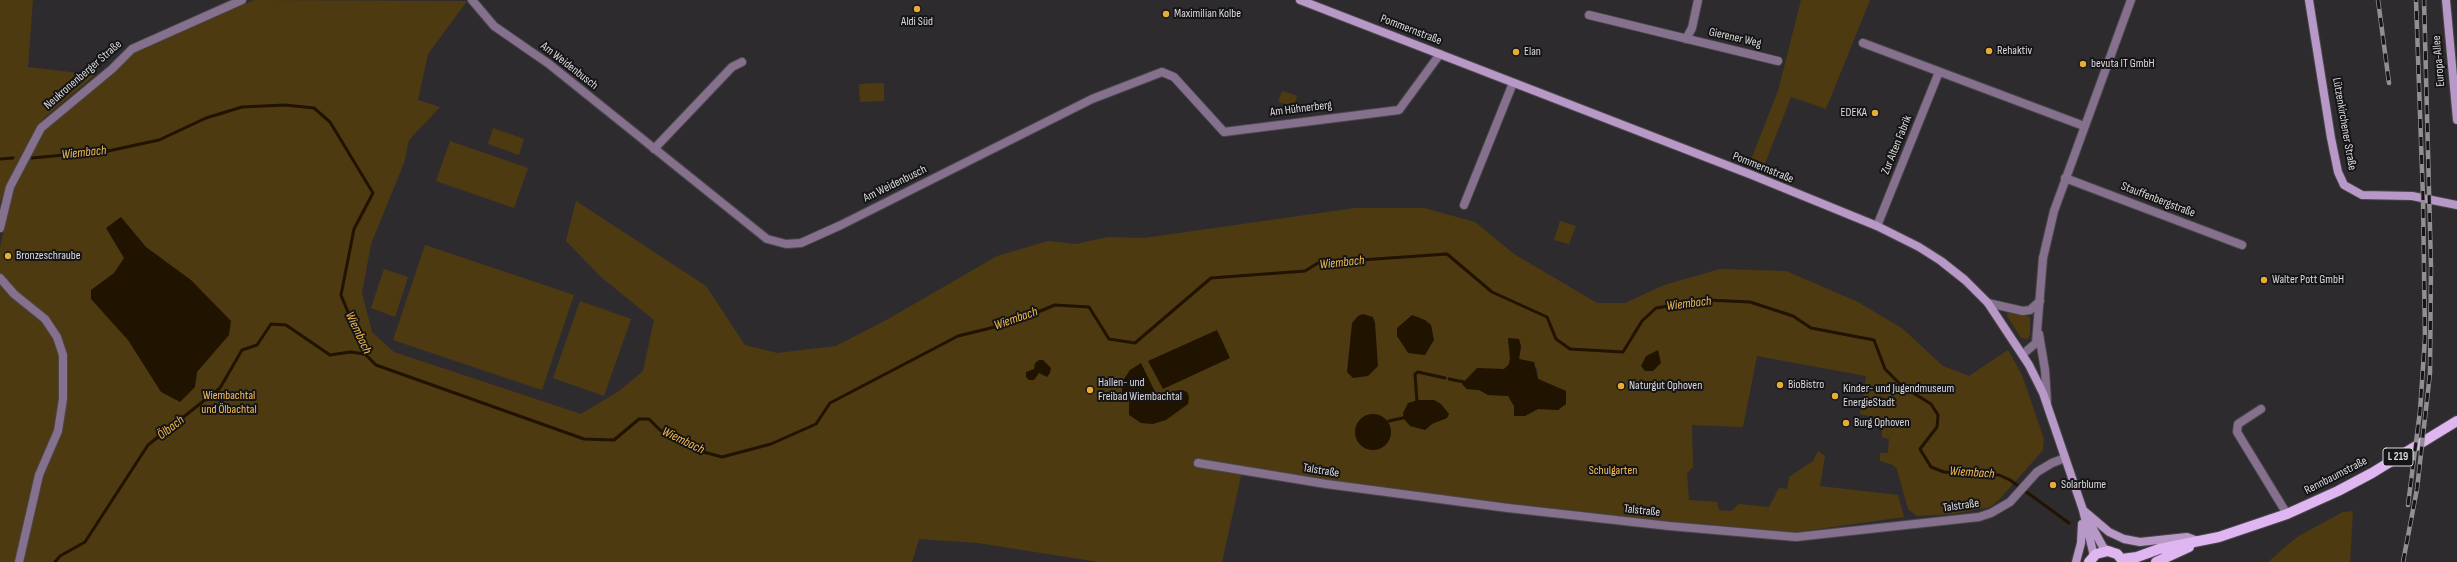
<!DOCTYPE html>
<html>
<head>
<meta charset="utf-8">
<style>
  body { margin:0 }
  canvas { display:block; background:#2e2b2f }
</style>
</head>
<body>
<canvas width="2457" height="562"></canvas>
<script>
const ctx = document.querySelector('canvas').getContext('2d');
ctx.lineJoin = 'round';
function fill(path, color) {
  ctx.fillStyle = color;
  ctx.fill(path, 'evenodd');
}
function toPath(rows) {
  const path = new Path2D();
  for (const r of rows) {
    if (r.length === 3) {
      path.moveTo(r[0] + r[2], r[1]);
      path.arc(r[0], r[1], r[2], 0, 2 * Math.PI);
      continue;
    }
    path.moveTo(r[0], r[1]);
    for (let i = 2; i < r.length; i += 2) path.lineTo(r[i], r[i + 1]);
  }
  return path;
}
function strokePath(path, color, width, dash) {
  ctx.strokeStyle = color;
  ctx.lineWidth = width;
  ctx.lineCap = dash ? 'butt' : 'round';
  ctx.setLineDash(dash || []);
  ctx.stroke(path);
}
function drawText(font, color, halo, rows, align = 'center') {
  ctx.font = font + ' "Sofia Sans Condensed",sans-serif';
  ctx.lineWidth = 4;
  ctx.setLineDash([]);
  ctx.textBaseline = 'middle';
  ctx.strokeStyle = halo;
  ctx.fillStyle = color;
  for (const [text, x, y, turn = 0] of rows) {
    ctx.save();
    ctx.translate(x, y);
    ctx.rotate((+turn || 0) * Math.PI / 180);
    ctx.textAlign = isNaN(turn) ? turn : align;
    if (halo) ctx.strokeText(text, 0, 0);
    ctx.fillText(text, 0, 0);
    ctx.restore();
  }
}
fill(toPath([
  [0,0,33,0,28,67,95,75,43,119,6,185,0,203],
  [254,0,467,1,428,54,418,100,440,107,409,140,404,163,371,244,362,293,372,332,394,352,581,414,619,391,643,371,654,320,601,277,566,241,576,201,706,286,745,345,777,353,836,346,890,318,997,256,1048,241,1076,244,1108,237,1144,238,1355,208,1424,208,1475,222,1514,254,1597,303,1625,303,1664,285,1720,269,1786,271,1858,302,1903,329,1943,366,1969,376,2008,350,2022,375,2044,439,2043,450,1999,500,1990,507,1953,514,1917,516,1908,509,1897,469,1893,465,1880,461,1880,453,1888,453,1889,439,1882,437,1882,419,1860,414,1866,376,1757,356,1743,427,1692,425,1693,467,1687,473,1689,500,1717,502,1719,510,1731,511,1739,504,1769,507,1779,488,1787,489,1789,477,1813,461,1818,451,1825,456,1820,486,1898,495,1904,517,1797,532,1668,521,1508,503,1324,480,1243,467,1222,562,1099,562,978,543,919,539,912,562,0,562,0,248,12,186,26,153,49,125,152,39,220,11,222,14],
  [1508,338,1521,346,1519,359,1537,368,1538,379,1566,391,1566,404,1558,410,1538,409,1525,416,1514,416,1514,406,1508,396,1488,395,1479,390,1467,389,1492,370,1504,369,1509,364,1510,358],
  [1801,0,1870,0,1826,109,1791,97,1764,166,1750,162,1778,91],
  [884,83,884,101,860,102,859,84],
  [1282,91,1297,96,1295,103,1286,104,1278,102],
  [493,128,524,139,519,155,488,144],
  [450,141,528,168,514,208,436,181],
  [1560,221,1576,226,1569,244,1554,240],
  [425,245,574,295,542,390,393,340],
  [384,269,408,277,395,317,371,308],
  [580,301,631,319,604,396,553,378],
  [2008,312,2030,317,2030,334,2028,339,2021,338,2007,316],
  [2353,511,2350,562,2268,562,2297,537,2343,512]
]), '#4e3a10');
fill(toPath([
  [121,217,146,247,191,280,231,321,229,335,197,372,195,387,180,402,161,392,128,340,91,299,91,290,114,273,124,258,106,228],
  [1363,314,1373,317,1375,323,1378,366,1368,376,1353,378,1347,372,1352,323,1358,316],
  [1412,315,1425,320,1431,325,1434,340,1425,355,1408,353,1397,336,1397,328],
  [1217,330,1230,358,1163,389,1148,361],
  [1508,338,1519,339,1521,346,1519,359,1534,362,1538,379,1566,391,1566,404,1558,410,1538,409,1525,416,1514,416,1514,406,1508,396,1488,395,1479,390,1467,389,1462,384,1477,368,1504,369,1509,364,1510,358],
  [1658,350,1661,363,1653,371,1645,371,1641,366,1646,356],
  [1039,360,1043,360,1051,368,1050,373,1047,377,1039,373,1034,380,1029,380,1026,377,1026,372,1034,369,1035,363],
  [1141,363,1158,398,1174,391,1182,390,1187,392,1189,397,1188,404,1166,420,1153,424,1141,423,1129,415,1129,398,1122,399,1122,382,1130,370],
  [1418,400,1434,400,1441,404,1449,414,1447,418,1432,424,1425,430,1410,426,1404,419,1403,413,1408,403],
  [1373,432,18]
]), '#201300');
strokePath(toPath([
  [32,158,108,151,159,140,206,118,242,107,285,105,314,108,330,122,373,193,354,229,341,295,365,354,376,365,584,439,614,440,639,419,649,419,660,430,696,450,722,457,771,444,816,424,830,403,958,336,1011,323,1055,305,1089,307,1109,339,1135,343,1211,278,1305,271,1318,263,1447,254,1492,292,1547,317,1556,339,1570,349,1623,352,1642,321,1656,308,1707,300,1750,302,1793,316,1811,328,1874,340,1885,369,1902,386,1931,404,1938,415,1937,427,1920,449,1931,467,1944,472,1999,475,2010,480,2069,523],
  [0,159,13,158],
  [1449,379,1464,382],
  [1417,402,1415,374,1418,372,1445,378],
  [1389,421,1407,417],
  [55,562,60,556,85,542,148,445,220,388,242,350,257,345,271,324,286,325,330,355,350,352,365,354]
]), '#201300', 3);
const street = toPath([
  [472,0,494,26,549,64,767,239,786,244,801,243,841,225,1092,99,1162,72,1174,77,1224,132,1399,110,1440,54],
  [1589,15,1778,61],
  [1686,39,1692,28,1698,0],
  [1863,43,2084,126],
  [654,149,732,67,742,62],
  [2065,178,2242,245],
  [1464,205,1513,83],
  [1877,226,1939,72],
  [0,228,10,187,41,128,112,69,132,49,242,0],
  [0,278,14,294,45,319,57,337,63,355,63,399,58,431,39,475,19,562],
  [1988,303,2023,311,2030,310,2040,301],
  [2039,334,2045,370,2047,402],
  [2023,354,2036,343,2043,258,2054,211,2131,0],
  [2261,409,2238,424,2237,432,2287,514],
  [1198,463,1326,484,1508,508,1669,526,1796,537,1979,517,1991,513,2010,502,2037,472,2052,463,2065,458]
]);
const secondary = toPath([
  [1300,0,1752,175,1877,226,1919,247,1941,261,1965,280,1988,303,2029,365,2043,393,2083,510,2094,556],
  [2309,0,2331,138,2338,172,2344,185,2362,195,2412,196,2457,205],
  [2446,0,2457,120],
  [2083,510,2109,532,2124,539,2140,542,2187,537,2198,541],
  [2086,516,2103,547,2108,551],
  [2076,562,2081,543,2082,524]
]);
const primary = toPath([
  [2122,559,2137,557,2159,549,2219,537,2287,514,2338,491,2372,473,2457,421],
  [2089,562,2096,554,2108,551,2117,554,2124,562],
  [2156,562,2189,547]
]);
strokePath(street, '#4a474b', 10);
strokePath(secondary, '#4a474b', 10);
strokePath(primary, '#4a474b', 12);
strokePath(street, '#85718e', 8);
strokePath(secondary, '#b898c6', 8);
strokePath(primary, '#dfb6f1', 10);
const rail = toPath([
  [2378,0,2389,83],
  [2408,505,2420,411,2425,338,2423,198,2416,0],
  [2403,562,2417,489,2430,373,2431,266,2424,0]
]);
strokePath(rail, '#918f92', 4.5);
strokePath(rail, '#151416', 3, [9]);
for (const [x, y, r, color] of [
  [917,9,4,"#e5ad36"],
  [1166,14,4,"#e5ad36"],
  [1989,51,4,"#e5ad36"],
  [1516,52,4,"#e5ad36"],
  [2083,64,4,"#e5ad36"],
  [1875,113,4,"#e5ad36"],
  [8,256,4,"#e5ad36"],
  [2264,280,4,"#e5ad36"],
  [1780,385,4,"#e5ad36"],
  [1621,386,4,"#e5ad36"],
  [1090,390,4,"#e5ad36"],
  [1835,396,4,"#e5ad36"],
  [1846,423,4,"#e5ad36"],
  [2053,485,4,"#e5ad36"]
]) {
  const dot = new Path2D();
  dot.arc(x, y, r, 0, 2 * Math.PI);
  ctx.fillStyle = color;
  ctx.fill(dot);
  strokePath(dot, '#151416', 1.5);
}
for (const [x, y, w] of [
  [2398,457,30]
]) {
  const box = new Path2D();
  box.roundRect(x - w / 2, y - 9, w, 18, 3);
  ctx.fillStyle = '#151416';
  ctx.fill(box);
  strokePath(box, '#dcdadd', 1);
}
drawText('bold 11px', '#dcdadd', null, [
  ["L 219",2398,457]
]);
drawText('12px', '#dcdadd', '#151416', [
  ["Maximilian Kolbe",1174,14],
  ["Aldi Süd",917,22,"center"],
  ["Rehaktiv",1997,51],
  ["Elan",1524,52],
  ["bevuta IT GmbH",2091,64],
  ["EDEKA",1867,113,"right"],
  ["Bronzeschraube",16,256],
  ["Walter Pott GmbH",2272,280],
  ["Hallen- und",1098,383],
  ["Freibad Wiembachtal",1098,397],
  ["BioBistro",1788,385],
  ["Naturgut Ophoven",1629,386],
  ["Kinder- und Jugendmuseum",1843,389],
  ["EnergieStadt",1843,403],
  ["Burg Ophoven",1854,423],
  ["Solarblume",2061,485]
], 'left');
drawText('12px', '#dcdadd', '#151416', [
  ["Pommernstraße",1411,30,21],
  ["Gierener Weg",1735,38,13],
  ["Europa-Allee",2439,61,-95],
  ["Am Weidenbusch",569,66,38],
  ["Neukronenberger Straße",83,75,-41],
  ["Am Hühnerberg",1301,109,-7],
  ["Lützenkirchener Straße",2344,124,80],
  ["Zur Alten Fabrik",1897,145,-68],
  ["Pommernstraße",1763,168,22],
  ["Am Weidenbusch",895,184,-26],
  ["Stauffenbergstraße",2158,200,21],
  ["Talstraße",1321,471,9],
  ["Rennbaumstraße",2336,476,-27],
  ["Talstraße",1961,506,-8],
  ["Talstraße",1642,511,6]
]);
drawText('12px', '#f8c155', '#151416', [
  ["Wiembachtal",229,396],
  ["und Ölbachtal",229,410],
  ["Schulgarten",1613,471]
]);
drawText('italic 13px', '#f4bd50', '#151416', [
  ["Wiembach",84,153,-6],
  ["Wiembach",1342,263,-6],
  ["Wiembach",1689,304,-7],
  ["Wiembach",1016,319,-19],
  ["Wiembach",358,333,65],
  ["Ölbach",171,428,-38],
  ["Wiembach",683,441,26],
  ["Wiembach",1972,473,4]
]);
</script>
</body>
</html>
